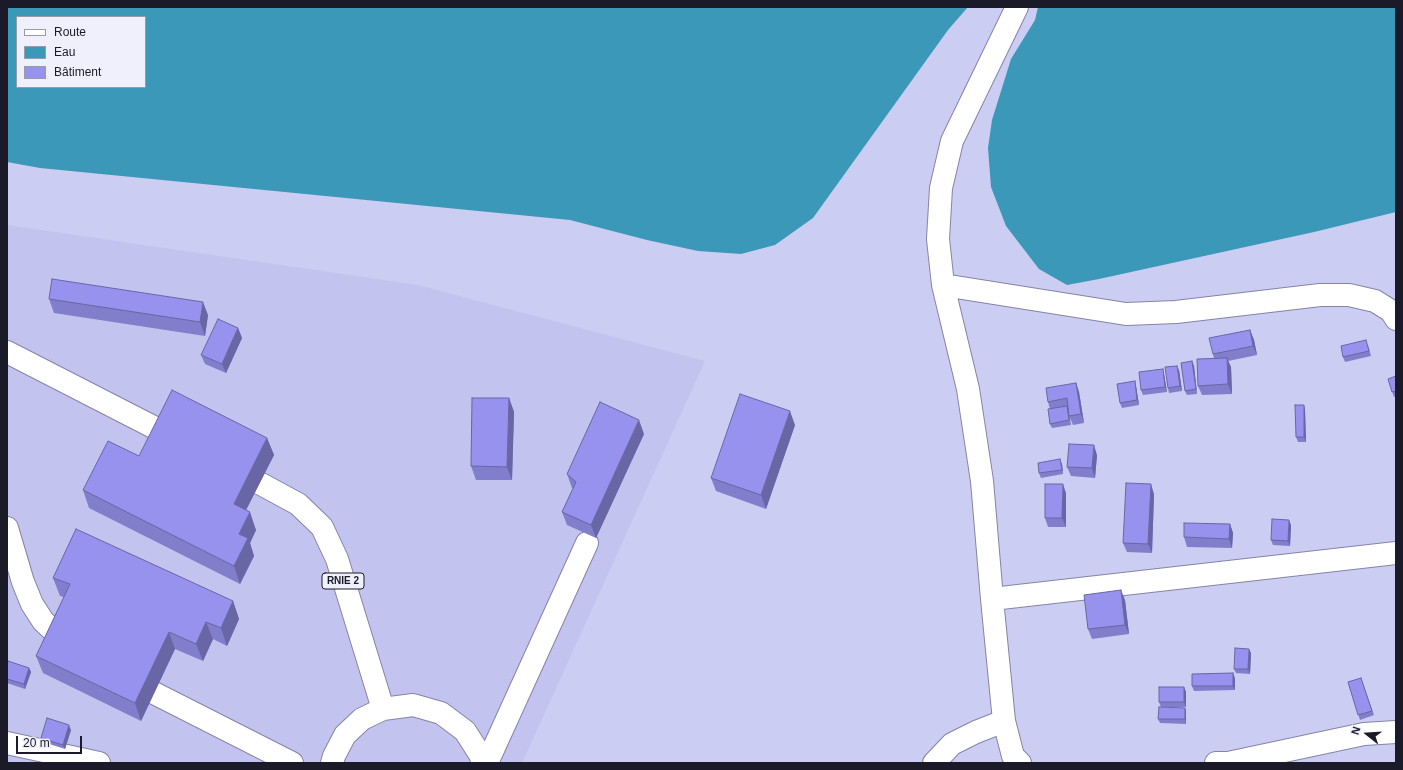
<!DOCTYPE html>
<html>
<head>
<meta charset="utf-8">
<style>
  body { margin:0 }
  #map { position:relative; width:1403px; height:770px; overflow:hidden; background:#cccdf3; font-family:Helvetica,sans-serif }
  canvas { display:block }
  .frame { position:absolute; inset:0; border:8px solid #1b1a28; pointer-events:none }
  .legend { position:absolute; left:16px; top:16px; width:130px; height:72px; box-sizing:border-box; background:#f0f0fc; border:1px solid #9b9aa7; margin:0; padding:5px 7px; list-style:none; font-size:12px; color:#1b1a28 }
  .legend li { display:flex; align-items:center; gap:8px; height:20px }
  .legend b { width:20px; border:1px solid #9b9aa7 }
  .north { position:absolute; left:1347px; top:714px; width:40px; height:40px; -webkit-text-stroke:3px #f0f0fc; paint-order:stroke; rotate:287deg; font-size:11px; font-weight:700; line-height:16px; text-align:center; color:#1b1a28 }
  .north::after { content:''; display:block; margin:auto; width:14px; height:18px; background:#1b1a28; clip-path:polygon(50% 0,100% 100%,50% 72%,0 100%) }
  .scale { position:absolute; left:16px; top:736px; width:66px; height:18px; box-sizing:border-box; border:2px solid #1b1a28; border-top:0; padding-left:5px; font-size:12px; line-height:14px; white-space:nowrap; color:#1b1a28; -webkit-text-stroke:3px #f0f0fc; paint-order:stroke }
</style>
</head>
<body>
<div id="map">
<canvas width="1403" height="770"></canvas>
<div class="frame"></div>
<ul class="legend">
<li><b style="height:5px;background:#fff"></b>Route</li>
<li><b style="height:11px;background:#3b98b8"></b>Eau</li>
<li><b style="height:11px;background:#9692ed"></b>Bâtiment</li>
</ul>
<div class="north">N</div>
<div class="scale">20 m</div>
</div>
<script>
const ctx = document.querySelector('canvas').getContext('2d');
ctx.lineJoin = 'round';
function fill(path, color) {
  ctx.fillStyle = color;
  ctx.fill(path, 'evenodd');
}
function toPath(rows) {
  const path = new Path2D();
  for (const r of rows) {
    path.moveTo(r[0], r[1]);
    for (let i = 2; i < r.length; i += 2) path.lineTo(r[i], r[i + 1]);
  }
  return path;
}
function strokePath(path, color, width, dash) {
  ctx.strokeStyle = color;
  ctx.lineWidth = width;
  ctx.lineCap = dash ? 'butt' : 'round';
  ctx.setLineDash(dash || []);
  ctx.stroke(path);
}
function drawText(font, color, halo, rows, align = 'center') {
  ctx.font = font + ' Helvetica,sans-serif';
  ctx.lineWidth = 4;
  ctx.setLineDash([]);
  ctx.textBaseline = 'middle';
  ctx.strokeStyle = halo;
  ctx.fillStyle = color;
  for (const [text, x, y, turn = 0] of rows) {
    ctx.save();
    ctx.translate(x, y);
    ctx.rotate((+turn || 0) * Math.PI / 180);
    ctx.textAlign = isNaN(turn) ? turn : align;
    if (halo) ctx.strokeText(text, 0, 0);
    ctx.fillText(text, 0, 0);
    ctx.restore();
  }
}
fill(toPath([
  [7,225,418,285,705,361,522,763,7,763]
]), '#c3c3f0');
fill(toPath([
  [7,7,968,7,948,30,813,218,775,245,741,254,698,251,647,240,570,220,40,168,7,162],
  [17,17,145,17,145,87,17,87],
  [1038,7,1396,7,1396,212,1314,232,1099,279,1067,285,1039,269,1006,226,991,187,988,148,992,120,1011,59,1035,20]
]), '#3b98b8');
const minor = toPath([
  [1017,7,952,141,941,188,938,239,943,285,968,389,982,481,992,599,1004,721,1013,756,1020,763],
  [943,285,1126,314,1176,312,1320,295,1349,295,1375,301,1391,311,1396,319],
  [992,599,1396,553],
  [7,743,99,763],
  [487,763,587,543],
  [934,763,952,744,976,732,1004,721],
  [1216,763,1228,763,1364,734,1396,732]
]);
const major = toPath([
  [7,352,165,433],
  [261,484,298,504,322,527,337,559,383,709],
  [7,528,23,582,32,604,43,621,64,641],
  [152,692,292,763],
  [332,763,334,756,345,735,362,719,383,709,413,705,441,713,465,731,481,756,482,763]
]);
strokePath(minor, '#8484a8', 24);
strokePath(major, '#8484a8', 24);
strokePath(minor, '#fff', 22);
strokePath(major, '#fff', 22);
fill(toPath([
  [49,299,208,315,205,336,54,313],
  [238,328,242,338,226,373,205,364,201,355],
  [1250,330,1254,340,1257,355,1228,361,1231,367,1232,394,1202,395,1198,386,1214,358,1213,354],
  [1368,345,1371,356,1345,362,1343,357],
  [1192,361,1194,366,1197,394,1187,395,1185,391],
  [1179,370,1182,391,1169,393,1168,388],
  [1164,374,1167,392,1143,395,1141,390],
  [1396,376,1396,396,1394,397,1388,379],
  [1135,381,1136,386,1139,405,1122,408,1120,403],
  [1076,383,1079,392,1084,423,1073,425,1070,418,1071,425,1052,428,1050,424,1050,409,1048,402],
  [509,398,514,412,512,480,476,480,471,466],
  [1304,405,1305,410,1306,442,1298,442,1296,437],
  [795,425,766,509,716,491,711,478],
  [644,434,596,538,567,525,562,512,573,488,572,488,567,474],
  [267,438,274,455,246,510,256,530,250,543,254,556,240,584,89,508,83,490,139,456],
  [1097,455,1095,478,1071,476,1067,467],
  [1062,464,1063,474,1041,478,1039,473],
  [1066,493,1066,527,1048,527,1045,518],
  [1154,494,1152,553,1127,552,1123,543],
  [1230,524,1233,533,1232,548,1187,547,1184,537],
  [1291,525,1290,546,1273,545,1271,540],
  [53,578,233,601,239,619,227,646,213,639,203,661,175,649,141,721,43,673,36,656,64,597,60,596],
  [1125,600,1129,634,1092,639,1088,629],
  [1251,653,1250,674,1236,673,1234,669],
  [7,665,29,668,31,672,25,689,7,683],
  [1235,678,1235,690,1194,691,1192,686],
  [1361,678,1374,715,1360,720,1348,682],
  [1184,687,1186,692,1186,707,1161,707,1159,702],
  [1185,708,1186,712,1186,724,1160,723,1158,719],
  [71,730,65,749,43,742,41,738]
]), '#817ecc');
fill(toPath([
  [203,302,208,315,205,336,200,322],
  [238,328,242,338,226,373,222,364],
  [1250,330,1254,340,1257,355,1253,346],
  [1227,358,1231,367,1232,394,1228,384],
  [1192,361,1194,366,1197,394,1196,389],
  [1177,366,1179,370,1182,391,1180,386],
  [1163,369,1164,374,1167,392,1165,387],
  [1135,381,1136,386,1139,405,1137,400],
  [1076,383,1079,392,1084,423,1081,414],
  [509,398,514,412,512,480,507,467],
  [1304,405,1305,410,1306,442,1304,437],
  [790,411,795,425,766,509,761,495],
  [639,420,644,434,596,538,591,525],
  [267,438,274,455,240,522,234,504],
  [1094,445,1097,455,1095,478,1092,468],
  [1060,459,1062,464,1063,474,1062,470],
  [1063,484,1066,493,1066,527,1062,518],
  [1151,484,1154,494,1152,553,1148,544],
  [250,512,256,530,250,543,254,556,240,584,234,566,239,534],
  [1289,520,1291,525,1290,546,1288,541],
  [1230,524,1233,533,1232,548,1229,539],
  [1121,590,1125,600,1129,634,1125,625],
  [233,601,239,619,227,646,221,628],
  [206,622,213,639,203,661,196,644],
  [169,632,175,649,141,721,135,703],
  [1249,649,1251,653,1250,674,1248,669],
  [29,668,31,672,25,689,24,684],
  [1233,673,1235,678,1235,690,1233,686],
  [1184,687,1186,692,1186,707,1184,702],
  [1185,708,1186,712,1186,724,1185,719],
  [69,725,71,730,65,749,63,745]
]), '#6966a6');
const building = toPath([
  [52,279,203,302,200,322,49,299,52,279],
  [218,319,238,328,222,364,201,355,218,319],
  [1250,330,1253,346,1213,354,1209,338,1250,330],
  [1366,340,1369,351,1343,357,1341,346,1366,340],
  [1227,358,1228,384,1198,386,1197,359,1227,358],
  [1192,361,1196,389,1185,391,1181,363,1192,361],
  [1177,366,1180,386,1168,388,1165,367,1177,366],
  [1163,369,1165,387,1141,390,1139,372,1163,369],
  [1396,376,1396,391,1392,392,1388,379,1396,376],
  [1135,381,1137,400,1120,403,1117,384,1135,381],
  [1076,383,1081,414,1069,416,1067,398,1048,402,1046,388,1076,383],
  [172,390,267,438,234,504,250,512,239,534,248,538,234,566,83,490,108,441,139,456,172,390],
  [740,394,790,411,761,495,711,478,740,394],
  [472,398,509,398,507,467,471,466,472,398],
  [600,402,639,420,591,525,562,512,576,482,567,474,600,402],
  [1295,405,1304,405,1304,437,1296,437,1295,405],
  [1067,406,1069,420,1050,424,1048,409,1067,406],
  [1069,444,1094,445,1092,468,1067,467,1069,444],
  [1060,459,1062,470,1039,473,1038,463,1060,459],
  [1126,483,1151,484,1148,544,1123,543,1126,483],
  [1045,484,1063,484,1062,518,1045,518,1045,484],
  [1272,519,1289,520,1288,541,1271,540,1272,519],
  [1184,523,1230,524,1229,539,1184,537,1184,523],
  [76,529,233,601,221,628,206,622,196,644,169,632,135,703,36,656,70,584,53,578,76,529],
  [1121,590,1125,625,1088,629,1084,595,1121,590],
  [1235,648,1249,649,1248,669,1234,669,1235,648],
  [8,661,29,668,24,684,7,679,7,665,8,661],
  [1233,673,1233,686,1192,686,1192,674,1233,673],
  [1361,678,1372,711,1358,715,1348,682,1361,678],
  [1159,687,1184,687,1184,702,1159,702,1159,687],
  [1159,707,1185,708,1185,719,1158,719,1159,707],
  [47,718,69,725,63,745,41,738,47,718]
]);
fill(building, '#9692ed');
strokePath(building, '#6966a6', 1);
for (const [x, y, w] of [
  [343,581,42]
]) {
  const box = new Path2D();
  box.roundRect(x - w / 2, y - 8, w, 16, 3);
  ctx.fillStyle = '#f0f0fc';
  ctx.fill(box);
  strokePath(box, '#1b1a28', 1);
}
drawText('bold 10px', '#1b1a28', null, [
  ["RNIE 2",343,581]
]);
</script>
</body>
</html>
